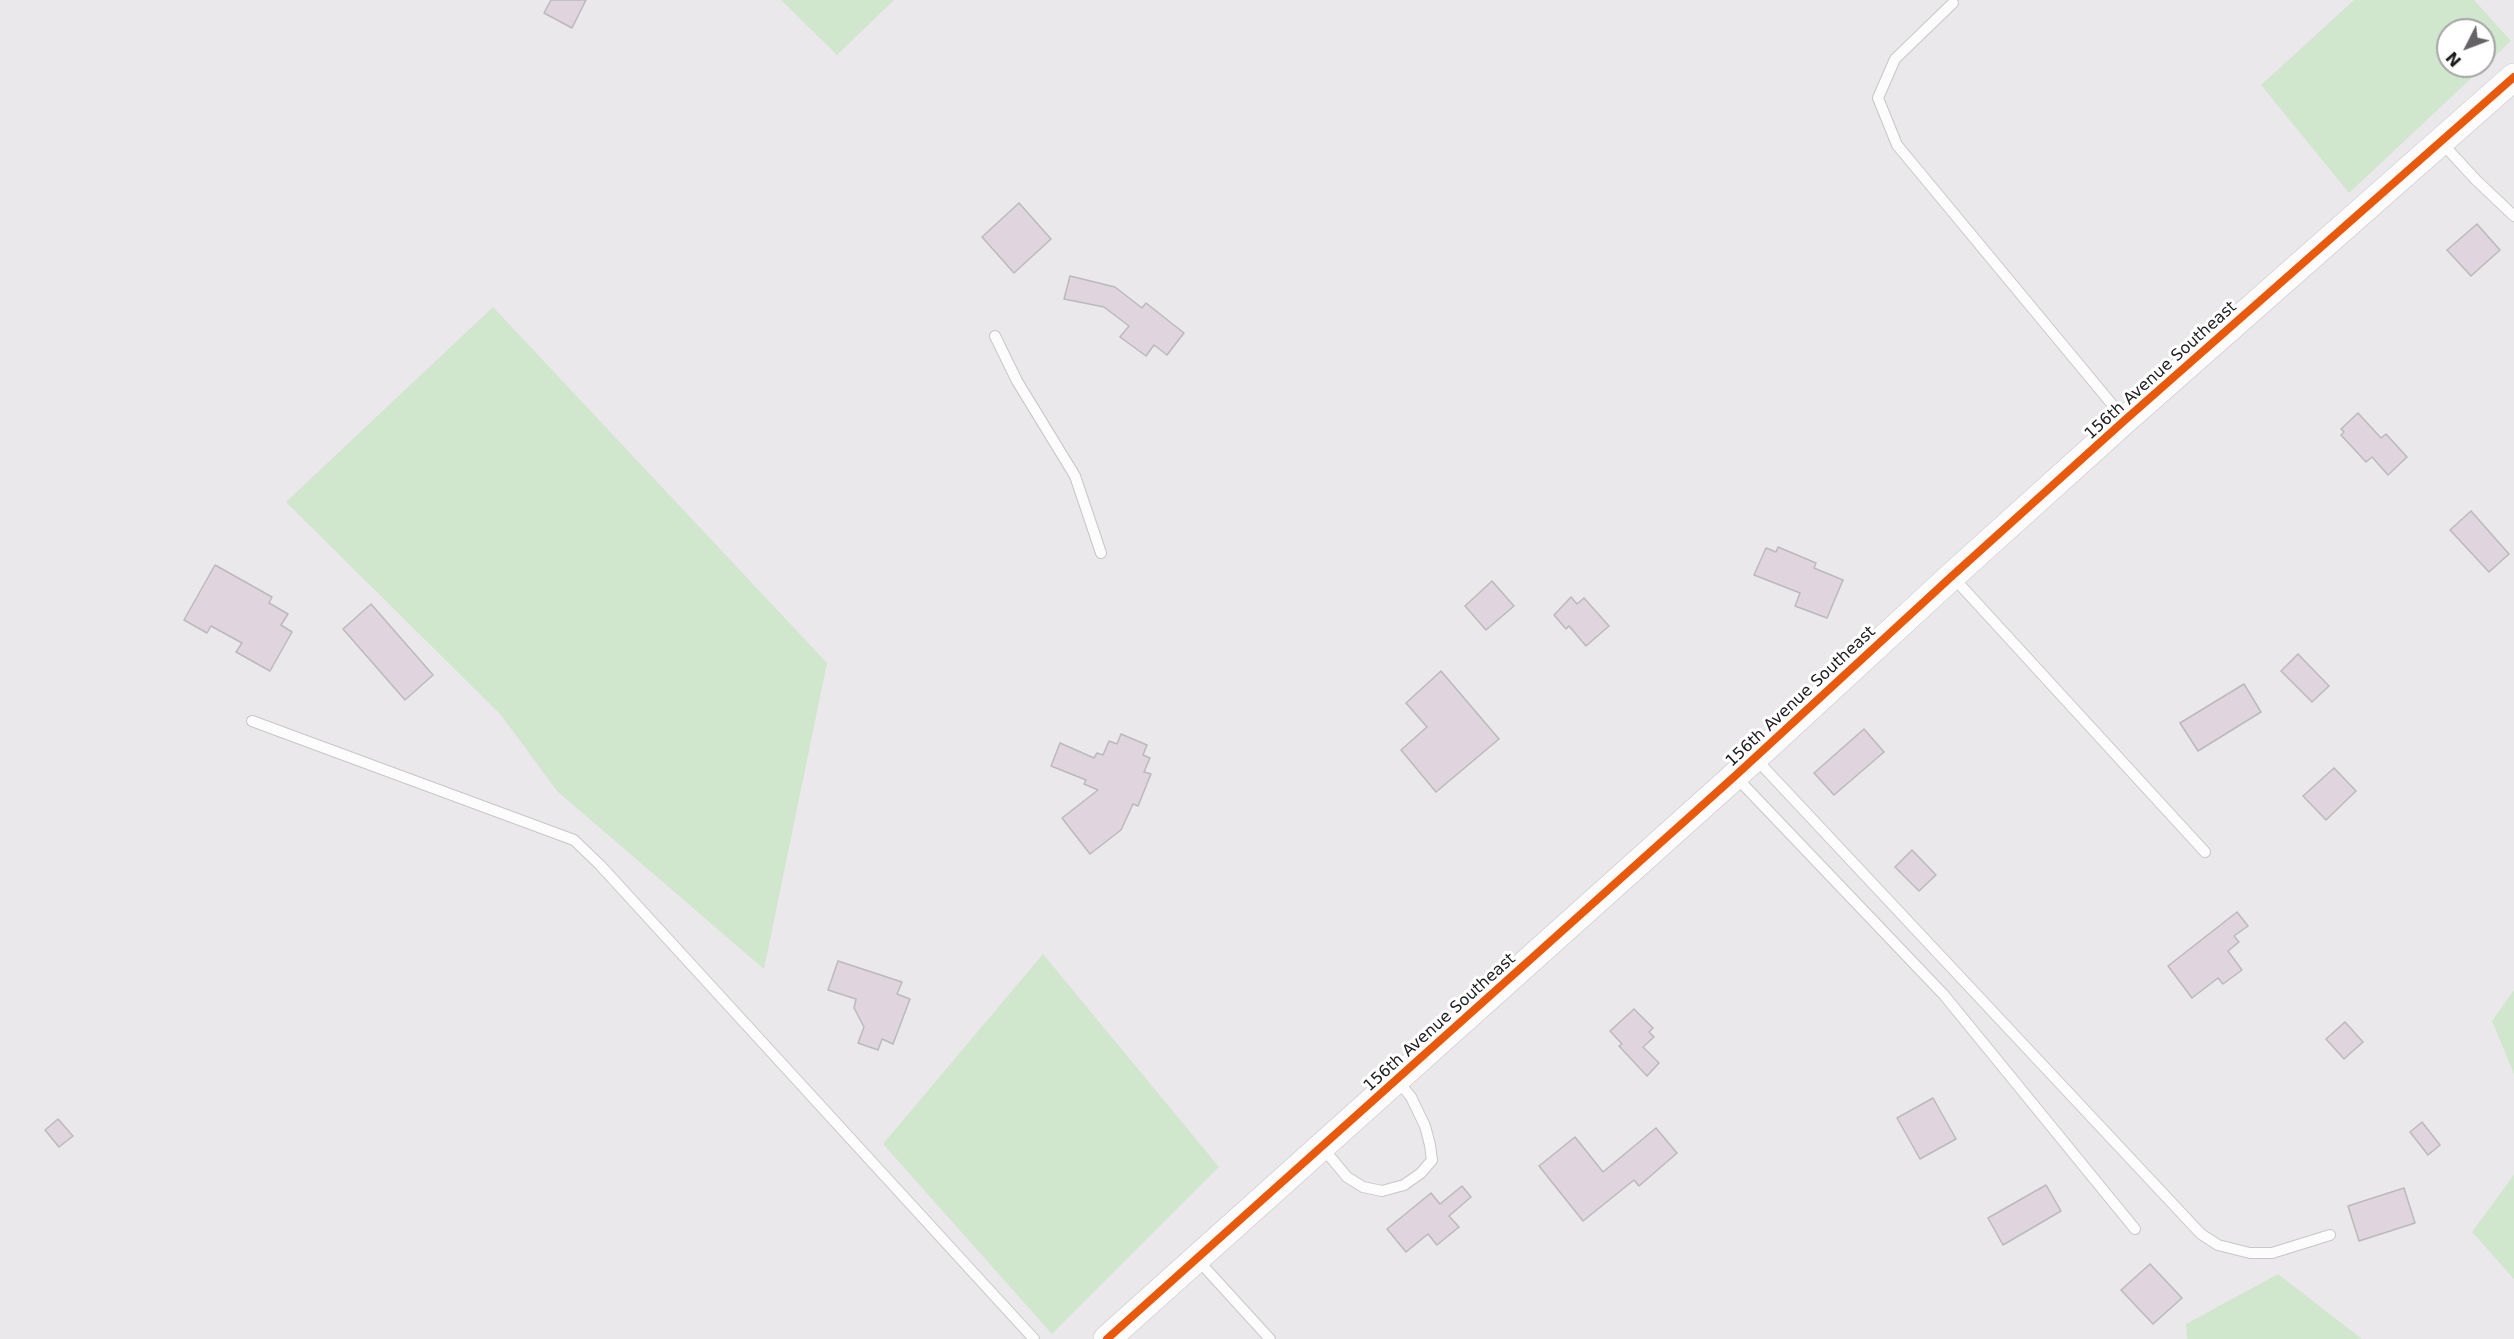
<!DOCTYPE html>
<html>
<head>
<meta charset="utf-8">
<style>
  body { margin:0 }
  #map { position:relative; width:2514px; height:1339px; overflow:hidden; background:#eae8ea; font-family:"DejaVu Sans",sans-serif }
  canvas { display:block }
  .north { position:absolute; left:2436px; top:18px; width:60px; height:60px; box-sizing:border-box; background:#fff; border:2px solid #a5a4a5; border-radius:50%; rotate:228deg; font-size:16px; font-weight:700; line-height:24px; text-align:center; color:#1d1c1d }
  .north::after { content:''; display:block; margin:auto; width:21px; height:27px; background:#656365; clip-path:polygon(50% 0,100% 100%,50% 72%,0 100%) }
</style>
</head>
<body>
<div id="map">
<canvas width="2514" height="1339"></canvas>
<div class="north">N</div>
</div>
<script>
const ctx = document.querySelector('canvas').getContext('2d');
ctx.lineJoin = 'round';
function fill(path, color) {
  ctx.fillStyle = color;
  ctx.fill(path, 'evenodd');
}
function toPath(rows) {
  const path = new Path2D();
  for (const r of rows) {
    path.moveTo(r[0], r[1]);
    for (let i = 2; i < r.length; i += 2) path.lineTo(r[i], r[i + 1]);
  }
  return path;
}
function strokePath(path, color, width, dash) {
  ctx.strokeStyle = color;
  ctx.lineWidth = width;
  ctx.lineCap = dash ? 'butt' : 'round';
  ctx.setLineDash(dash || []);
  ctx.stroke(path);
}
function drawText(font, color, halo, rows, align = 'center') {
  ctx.font = font + ' "DejaVu Sans",sans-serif';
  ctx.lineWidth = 6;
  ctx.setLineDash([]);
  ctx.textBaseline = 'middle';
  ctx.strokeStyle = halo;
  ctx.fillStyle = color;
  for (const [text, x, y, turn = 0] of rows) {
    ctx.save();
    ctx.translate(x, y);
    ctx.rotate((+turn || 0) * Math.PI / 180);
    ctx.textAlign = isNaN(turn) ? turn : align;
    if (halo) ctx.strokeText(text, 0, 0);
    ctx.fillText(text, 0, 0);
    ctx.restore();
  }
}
fill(toPath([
  [781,0,894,0,837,55],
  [2354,0,2474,0,2511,41,2349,193,2261,85],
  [2448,30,2484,30,2484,66,2448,66],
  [493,307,827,663,764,969,557,791,501,715,286,502],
  [1043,954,1219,1167,1052,1334,883,1144],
  [2514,990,2514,1074,2492,1021],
  [2514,1175,2514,1279,2472,1232],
  [2278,1274,2362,1339,2187,1339,2186,1324]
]), '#d0e7ce');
const building = toPath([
  [551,0,586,0,572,28,544,13,551,0],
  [1019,203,1051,239,1014,273,982,237,1019,203],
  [2477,224,2500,250,2471,276,2447,250,2477,224],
  [1070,276,1115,287,1142,308,1146,303,1184,333,1167,355,1154,345,1146,356,1120,337,1129,326,1104,307,1064,299,1070,276],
  [2358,413,2381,438,2386,434,2407,457,2388,475,2372,457,2366,462,2341,435,2344,432,2341,429,2358,413],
  [2471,511,2509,554,2489,572,2450,530,2471,511],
  [1778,547,1816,563,1814,568,1843,580,1827,618,1795,606,1800,593,1754,575,1766,548,1776,552,1778,547],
  [215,565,272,597,269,603,288,614,281,625,292,632,270,671,236,652,242,643,211,626,207,633,184,620,215,565],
  [1492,581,1514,606,1486,630,1465,606,1492,581],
  [1571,597,1577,604,1584,598,1609,626,1586,646,1569,626,1566,629,1554,615,1571,597],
  [371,604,433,675,405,700,343,629,371,604],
  [2298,654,2329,686,2312,702,2281,671,2298,654],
  [1441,671,1499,739,1436,792,1401,750,1427,727,1406,703,1441,671],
  [2244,684,2261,712,2198,751,2180,723,2244,684],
  [1864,729,1884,752,1834,795,1814,773,1864,729],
  [1121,734,1147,745,1143,755,1150,758,1144,772,1151,774,1138,806,1133,804,1121,830,1090,854,1062,818,1098,790,1084,784,1086,780,1051,766,1060,743,1094,758,1097,753,1103,755,1109,741,1117,744,1121,734],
  [2334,768,2356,791,2326,820,2303,796,2334,768],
  [1912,850,1936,875,1919,891,1895,867,1912,850],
  [2237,912,2248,926,2234,936,2239,942,2228,951,2242,970,2223,984,2218,978,2192,998,2168,966,2237,912],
  [838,961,902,982,897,994,910,999,893,1044,882,1039,878,1050,858,1043,864,1027,854,1008,856,999,828,990,838,961],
  [1634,1009,1653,1028,1649,1032,1654,1037,1643,1047,1659,1063,1647,1076,1619,1046,1622,1044,1610,1031,1634,1009],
  [2345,1022,2363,1042,2344,1059,2326,1039,2345,1022],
  [1933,1098,1956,1139,1920,1159,1897,1118,1933,1098],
  [58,1119,73,1136,59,1147,45,1130,58,1119],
  [2422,1122,2440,1145,2428,1155,2410,1132,2422,1122],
  [1656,1128,1677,1153,1639,1186,1634,1180,1583,1221,1539,1166,1575,1137,1603,1172,1656,1128],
  [2046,1185,2061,1211,2003,1245,1988,1218,2046,1185],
  [1462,1186,1471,1197,1449,1216,1459,1227,1437,1245,1428,1234,1406,1252,1387,1229,1431,1193,1440,1204,1462,1186],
  [2404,1188,2415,1223,2359,1241,2348,1206,2404,1188],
  [2150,1264,2182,1298,2153,1324,2121,1290,2150,1264]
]);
fill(building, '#e0d4df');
strokePath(building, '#bbb9ba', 1.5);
const service = toPath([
  [1953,3,1895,59,1878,98,1897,145,2125,420],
  [2441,142,2476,180,2514,216],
  [995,336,1017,381,1075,476,1101,553],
  [1952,576,2205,852],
  [252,721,574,840,600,865,1034,1339],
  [1755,758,2201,1234,2218,1245,2250,1253,2272,1253,2330,1235],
  [1735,776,1944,995,2135,1229],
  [1322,1147,1347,1177,1363,1187,1382,1191,1404,1185,1421,1173,1432,1160,1430,1145,1425,1126,1411,1097,1397,1080],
  [1197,1259,1270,1339]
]);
const tertiary = toPath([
  [1107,1339,1735,776,1952,576,2125,420,2514,77]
]);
strokePath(service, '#c8c6c7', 12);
strokePath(tertiary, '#c8c6c7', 28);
strokePath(service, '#fcfcfc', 10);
strokePath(tertiary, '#fcfcfc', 27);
strokePath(toPath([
  [1107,1339,1735,776,1952,576,2125,420,2514,77]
]), '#e8590c', 8);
drawText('16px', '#1d1c1d', '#fff', [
  ["156th Avenue Southeast",2161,371,-42],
  ["156th Avenue Southeast",1801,697,-43],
  ["156th Avenue Southeast",1440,1023,-42]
]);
</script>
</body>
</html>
